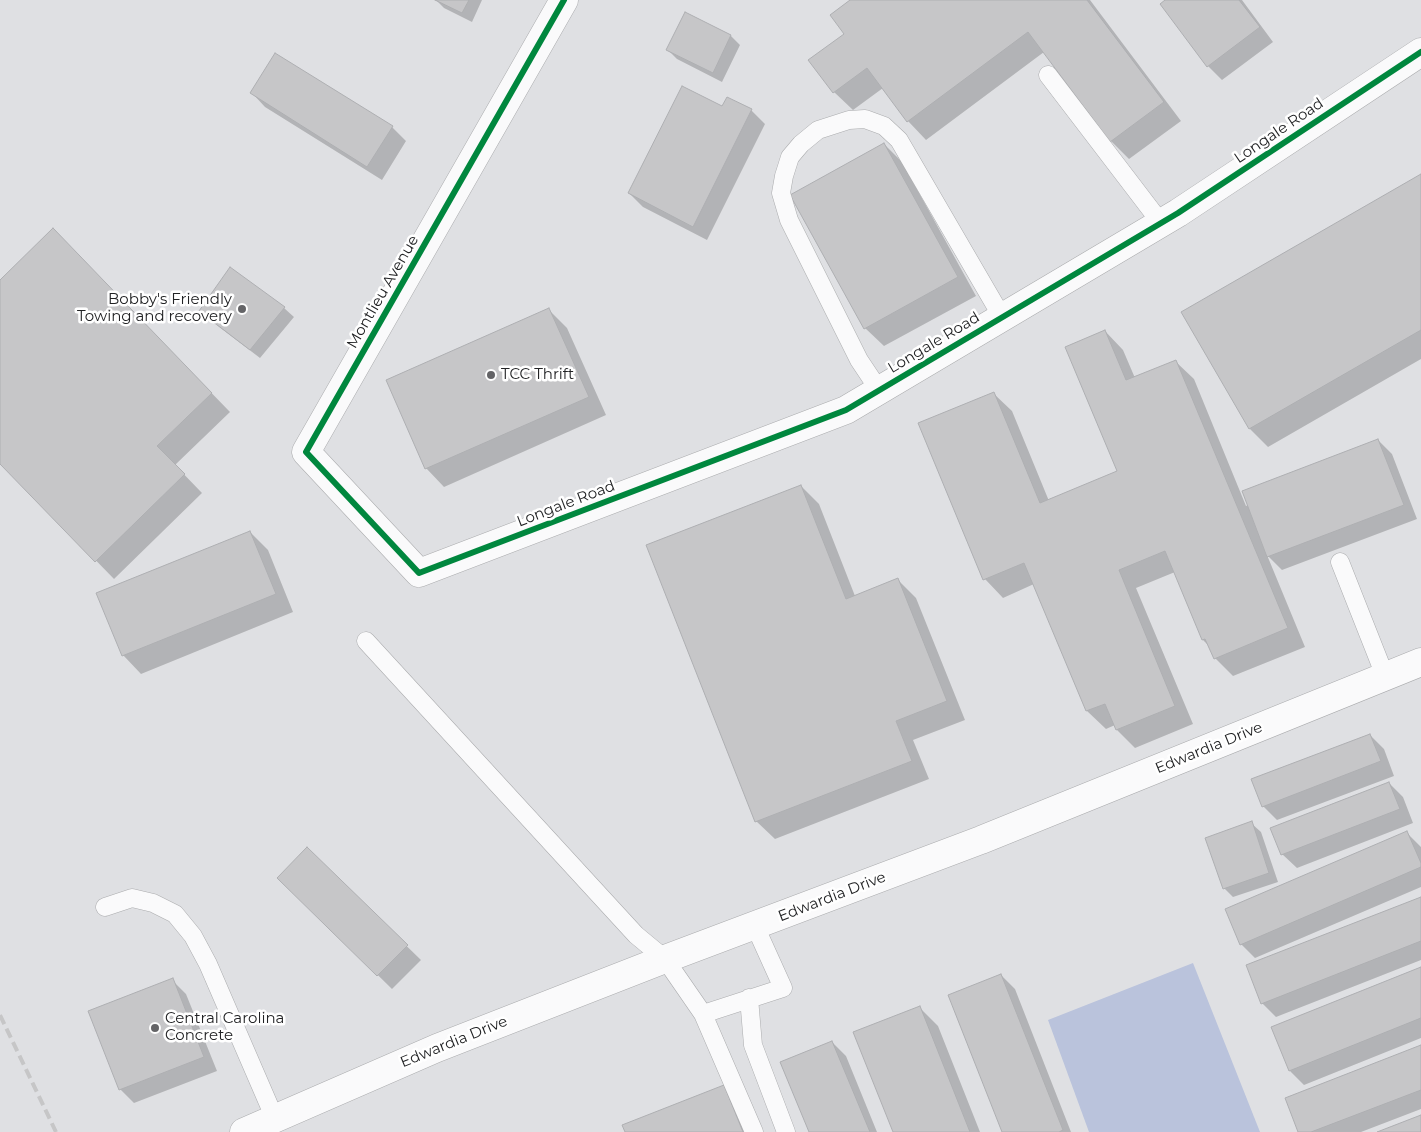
<!DOCTYPE html>
<html>
<head>
<meta charset="utf-8">
<style>
  body { margin:0 }
  canvas { display:block; background:#dfe0e3 }
</style>
</head>
<body>
<canvas width="1421" height="1132"></canvas>
<script>
const ctx = document.querySelector('canvas').getContext('2d');
ctx.lineJoin = 'round';
function fill(path, color) {
  ctx.fillStyle = color;
  ctx.fill(path, 'evenodd');
}
function toPath(rows) {
  const path = new Path2D();
  for (const r of rows) {
    path.moveTo(r[0], r[1]);
    for (let i = 2; i < r.length; i += 2) path.lineTo(r[i], r[i + 1]);
  }
  return path;
}
function strokePath(path, color, width, dash) {
  ctx.strokeStyle = color;
  ctx.lineWidth = width;
  ctx.lineCap = dash ? 'butt' : 'round';
  ctx.setLineDash(dash || []);
  ctx.stroke(path);
}
function drawText(font, color, halo, rows, align = 'center') {
  ctx.font = font + ' Montserrat,sans-serif';
  ctx.lineWidth = 5;
  ctx.setLineDash([]);
  ctx.textBaseline = 'middle';
  ctx.strokeStyle = halo;
  ctx.fillStyle = color;
  for (const [text, x, y, turn = 0] of rows) {
    ctx.save();
    ctx.translate(x, y);
    ctx.rotate((+turn || 0) * Math.PI / 180);
    ctx.textAlign = isNaN(turn) ? turn : align;
    if (halo) ctx.strokeText(text, 0, 0);
    ctx.fillText(text, 0, 0);
    ctx.restore();
  }
}
fill(toPath([
  [1193,963,1260,1132,1089,1132,1048,1020]
]), '#bac3dc');
fill(toPath([
  [436,0,482,0,472,22,444,8],
  [852,0,1090,0,1181,121,1129,159,1111,141,1044,52,926,140,908,121,883,88,853,110,834,92],
  [1168,0,1242,0,1273,42,1222,80,1208,66],
  [685,14,731,36,740,45,722,82,677,59,668,50],
  [252,93,392,127,406,141,382,180,265,107],
  [727,99,751,110,765,124,707,240,643,207,629,193,722,108],
  [884,144,902,162,976,296,884,346,865,328],
  [1421,176,1421,359,1268,447,1250,429,1183,313],
  [71,248,230,412,175,465,202,493,114,579,0,462,0,281],
  [231,269,284,308,294,317,260,358,210,320,200,311],
  [549,310,567,328,606,415,444,487,426,468],
  [1105,331,1123,350,1135,378,1175,361,1194,379,1246,506,1378,440,1392,454,1417,519,1282,570,1267,555,1305,647,1233,676,1215,658,1209,646,1203,640,1175,572,1136,588,1193,724,1135,748,1117,730,1115,725,1106,729,1087,711,1034,584,1003,598,985,579,993,393,1012,411,1049,501,1118,472],
  [801,486,819,504,855,596,898,580,916,598,965,720,913,740,929,779,775,839,756,821],
  [250,532,268,550,293,612,141,674,123,655],
  [1370,735,1384,749,1394,776,1277,820,1263,806],
  [1389,783,1403,797,1413,823,1297,868,1282,854,1272,829],
  [1251,823,1261,832,1278,882,1233,897,1224,888],
  [1406,832,1421,847,1421,887,1255,958,1241,944],
  [307,849,421,960,392,989,279,878],
  [1421,898,1421,960,1276,1017,1262,1003],
  [1421,968,1421,1038,1304,1085,1290,1071],
  [1001,975,1015,989,1071,1132,1004,1132],
  [172,980,186,994,217,1071,134,1103,120,1089],
  [920,1008,938,1026,980,1132,895,1132],
  [832,1042,846,1056,877,1132,811,1132],
  [1421,1047,1421,1109,1361,1132,1299,1132],
  [724,1086,742,1105,753,1132,626,1132]
]), '#0003');
const building = toPath([
  [435,0,469,0,462,13,435,0],
  [850,0,1087,0,1164,102,1110,142,1028,32,907,122,867,68,833,93,808,60,844,34,830,15,850,0],
  [1165,0,1239,0,1260,27,1207,67,1160,4,1165,0],
  [685,12,731,35,713,73,666,50,685,12],
  [275,53,393,126,367,167,250,93,275,53],
  [682,86,722,106,727,97,752,109,693,227,628,193,682,86],
  [884,143,958,277,864,329,790,195,884,143],
  [1421,174,1421,330,1249,429,1181,312,1421,174],
  [53,228,212,393,157,446,185,474,95,562,0,464,0,280,53,228],
  [230,267,285,307,250,350,199,311,230,267],
  [549,308,589,397,425,469,386,380,549,308],
  [1105,330,1126,380,1176,360,1288,628,1214,659,1205,639,1202,640,1165,551,1119,570,1175,706,1116,730,1105,704,1086,711,1024,563,983,580,918,423,994,392,1040,503,1117,471,1065,347,1105,330],
  [1378,439,1404,505,1267,557,1242,491,1378,439],
  [801,485,846,599,898,578,947,701,896,721,912,761,755,822,646,545,801,485],
  [250,531,276,594,122,656,96,593,250,531],
  [1370,734,1381,761,1262,807,1251,779,1370,734],
  [1389,782,1400,809,1281,855,1270,828,1389,782],
  [1252,821,1269,873,1223,889,1205,838,1252,821],
  [1407,831,1421,863,1421,867,1240,945,1225,909,1407,831],
  [307,847,408,945,377,976,277,878,307,847],
  [1421,897,1421,941,1261,1004,1246,965,1421,897],
  [1421,967,1421,1018,1289,1071,1271,1027,1421,967],
  [1001,974,1063,1130,1059,1132,1002,1132,948,995,1001,974],
  [173,978,204,1057,119,1090,88,1011,173,978],
  [920,1006,970,1132,893,1132,853,1032,920,1006],
  [832,1041,870,1132,809,1132,780,1062,832,1041],
  [1421,1045,1421,1090,1311,1132,1298,1132,1285,1098,1421,1045],
  [724,1085,743,1132,625,1132,622,1125,724,1085],
  [1421,1115,1421,1132,1377,1132,1421,1115]
]);
fill(building, '#c6c6c8');
strokePath(building, '#aeafb2', 1);
const service = toPath([
  [1048,75,1161,223],
  [879,390,859,360,789,220,781,193,784,176,790,157,801,144,818,130,849,120,865,119,884,126,899,140,1002,317],
  [1340,562,1385,676],
  [366,641,636,935,665,959,703,1014,754,1132],
  [105,907,132,898,153,903,175,914,193,936,208,964,275,1119],
  [749,998,753,1045,786,1132],
  [703,1014,783,988,755,926]
]);
const minor = toPath([
  [564,0,306,452,419,573,846,410,1178,213,1421,52]
]);
const secondary = toPath([
  [244,1132,437,1048,665,959,981,840,1421,662]
]);
strokePath(service, '#abacae', 19);
strokePath(minor, '#abacae', 29);
strokePath(secondary, '#abacae', 29);
strokePath(service, '#fafafb', 18);
strokePath(minor, '#fafafb', 28);
strokePath(secondary, '#fafafb', 28);
strokePath(toPath([
  [0,1015,56,1132]
]), '#c6c6c7', 4, [10, 5]);
strokePath(toPath([
  [564,0,306,452,419,573,846,410,1178,213,1421,52]
]), '#00873e', 6);
for (const [x, y, r, color] of [
  [242,309,5,"#646467"],
  [491,375,5,"#646467"],
  [155,1028,5,"#646467"]
]) {
  const dot = new Path2D();
  dot.arc(x, y, r, 0, 2 * Math.PI);
  ctx.fillStyle = color;
  ctx.fill(dot);
  strokePath(dot, '#fff', 2);
}
drawText('15px', '#212224', '#fff', [
  ["Longale Road",1279,131,-34],
  ["Montlieu Avenue",383,292,-60],
  ["Longale Road",934,343,-31],
  ["Longale Road",566,504,-21],
  ["Edwardia Drive",1209,748,-22],
  ["Edwardia Drive",832,897,-21],
  ["Edwardia Drive",454,1042,-22]
]);
drawText('15px', '#212224', '#fff', [
  ["Bobby's Friendly",232,300,"right"],
  ["Towing and recovery",232,317,"right"],
  ["TCC Thrift",501,375],
  ["Central Carolina",165,1019],
  ["Concrete",165,1036]
], 'left');
</script>
</body>
</html>
